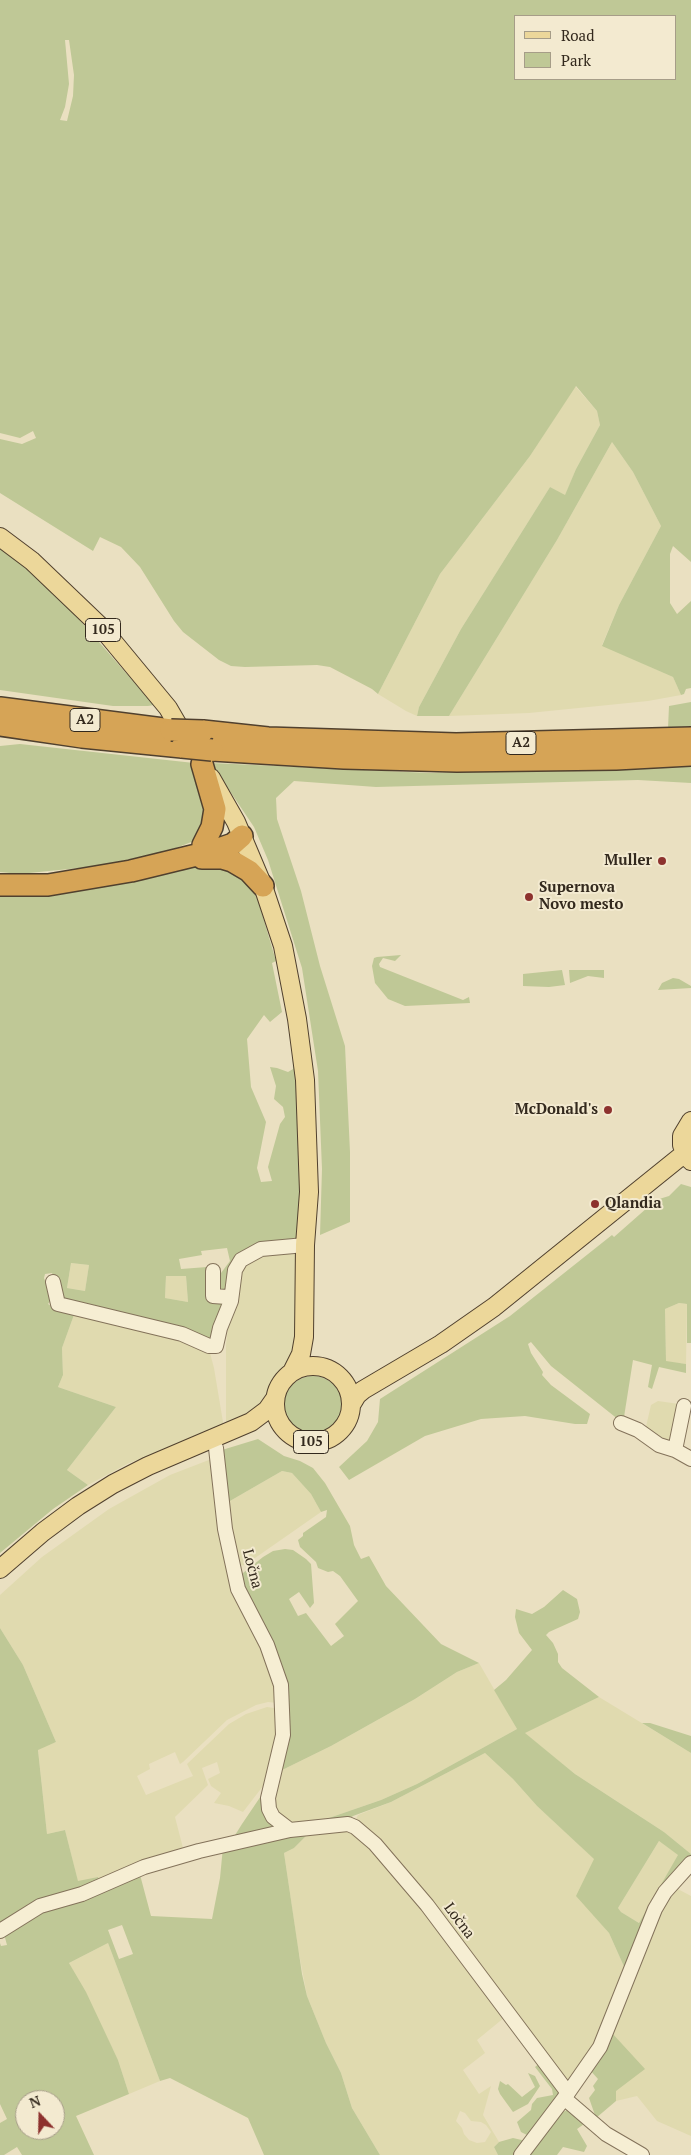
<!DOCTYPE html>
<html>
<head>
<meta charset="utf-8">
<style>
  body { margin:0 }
  #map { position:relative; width:691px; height:2155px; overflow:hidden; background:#eae0c1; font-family:"PT Serif",serif }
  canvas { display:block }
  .legend { position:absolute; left:514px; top:15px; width:162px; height:65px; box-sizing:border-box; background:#f3ead0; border:1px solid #a69d88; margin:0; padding:6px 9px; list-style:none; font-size:15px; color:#33291d }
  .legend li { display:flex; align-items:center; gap:10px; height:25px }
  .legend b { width:25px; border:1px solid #a69d88 }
  .north { position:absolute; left:15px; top:2090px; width:50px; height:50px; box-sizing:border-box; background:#f3ead0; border:1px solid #a69d88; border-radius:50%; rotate:339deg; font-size:14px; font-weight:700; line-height:20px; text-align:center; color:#33291d }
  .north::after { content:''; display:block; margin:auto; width:18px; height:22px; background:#8d322e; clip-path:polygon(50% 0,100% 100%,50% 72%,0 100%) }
</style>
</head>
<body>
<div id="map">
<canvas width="691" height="2155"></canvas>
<ul class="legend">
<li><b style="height:6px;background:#ecd79a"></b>Road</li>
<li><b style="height:14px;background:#bfc896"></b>Park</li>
</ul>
<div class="north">N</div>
</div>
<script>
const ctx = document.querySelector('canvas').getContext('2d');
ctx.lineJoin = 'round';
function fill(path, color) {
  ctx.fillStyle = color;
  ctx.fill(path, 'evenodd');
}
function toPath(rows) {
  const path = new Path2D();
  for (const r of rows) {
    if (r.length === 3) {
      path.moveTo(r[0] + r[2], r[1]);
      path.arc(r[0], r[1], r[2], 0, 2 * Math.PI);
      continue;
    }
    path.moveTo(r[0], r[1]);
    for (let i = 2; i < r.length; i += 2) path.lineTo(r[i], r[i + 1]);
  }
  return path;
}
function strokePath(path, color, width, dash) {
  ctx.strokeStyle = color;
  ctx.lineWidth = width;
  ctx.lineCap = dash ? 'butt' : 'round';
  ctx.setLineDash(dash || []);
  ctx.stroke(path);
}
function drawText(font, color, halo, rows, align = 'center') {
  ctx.font = font + ' "PT Serif",serif';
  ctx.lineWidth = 4;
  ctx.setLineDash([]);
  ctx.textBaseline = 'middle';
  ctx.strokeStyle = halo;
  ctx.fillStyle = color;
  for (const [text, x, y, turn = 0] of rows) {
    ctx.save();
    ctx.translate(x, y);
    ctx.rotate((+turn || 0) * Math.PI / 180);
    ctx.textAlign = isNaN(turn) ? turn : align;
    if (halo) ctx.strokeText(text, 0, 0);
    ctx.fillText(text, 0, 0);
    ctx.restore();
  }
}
fill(toPath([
  [575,386,597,411,600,425,576,469,565,496,550,487,461,629,419,707,417,716,406,711,378,694,440,574,530,456],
  [612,442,633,472,661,526,619,605,602,645,673,677,681,695,648,701,529,713,449,716,557,540],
  [300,1247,296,1354,278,1374,271,1396,261,1411,226,1425,226,1345,228,1327,234,1311,237,1270,255,1253],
  [71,1263,89,1265,85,1291,67,1288],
  [166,1276,186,1276,188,1302,165,1298],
  [679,1303,687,1304,686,1364,666,1362,665,1309],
  [75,1312,171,1335,206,1349,210,1353,214,1368,224,1428,129,1463,88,1485,67,1470,116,1407,58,1387,63,1375,62,1348],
  [658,1401,679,1404,671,1444,645,1431,651,1405],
  [214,1458,222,1521,271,1658,277,1703,268,1702,256,1705,227,1720,183,1762,180,1764,175,1752,149,1764,150,1769,137,1776,146,1795,193,1776,187,1764,229,1724,246,1714,267,1707,274,1708,281,1718,270,1777,243,1812,229,1806,214,1803,221,1793,211,1786,208,1779,220,1773,217,1762,202,1768,208,1785,175,1817,184,1852,100,1883,98,1877,78,1882,65,1830,47,1834,38,1749,56,1742,23,1665,0,1628,0,1595,42,1557,109,1509,170,1475],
  [282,1471,292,1473,311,1494,321,1512,245,1565,238,1566,223,1505],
  [479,1663,517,1729,417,1784,381,1800,326,1819,317,1824,283,1823,270,1800,276,1773,331,1746,415,1699,457,1672],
  [599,1697,691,1753,691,1854,664,1832,575,1774,524,1733],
  [485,1753,513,1779,537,1806,595,1859,594,1915,609,1933,626,1971,605,2026,572,2080,565,2083,355,1821,358,1815,391,1802],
  [349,1829,373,1847,407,1886,505,2017,477,2040,485,2053,463,2070,479,2094,491,2086,483,2115,499,2142,494,2147,498,2155,380,2155,352,2108,341,2073,326,2043,307,1996,298,1948,284,1853,294,1848,310,1832],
  [460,2111,465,2113,471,2121,481,2122,486,2125,491,2132,485,2142,477,2143,469,2140,464,2134,462,2128,456,2121],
  [659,1841,679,1855,639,1923,621,1912,618,1908],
  [674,1887,691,1896,691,2136,657,2121,637,2096,616,2101,611,2032,652,1930],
  [108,1943,160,2081,129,2094,118,2060,69,1963]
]), '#e0daaf');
fill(toPath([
  [0,0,691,0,691,562,673,546,670,554,670,603,677,614,691,601,691,688,686,689,684,694,681,695,673,677,602,646,619,605,661,526,633,472,612,442,557,540,449,716,417,716,419,707,461,629,550,487,565,495,576,469,600,425,597,411,576,386,530,456,440,574,378,694,372,689,330,667,317,665,245,667,231,666,219,660,183,632,174,621,140,567,121,547,100,537,93,551,0,493,0,439,22,444,36,438,33,431,20,438,0,433],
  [675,16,675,79,515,79,515,16],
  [65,40,69,40,74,75,73,96,67,121,60,120,65,107,69,84],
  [0,546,29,569,71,610,154,705,148,706,113,706,0,690],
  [691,702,691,726,668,728,669,706],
  [20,744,194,763,210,810,194,841,168,851,99,866,19,874,0,872,0,746],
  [211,763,430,773,691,764,691,783,638,780,376,787,294,781,276,798,277,819,301,891,320,966,345,1046,350,1152,350,1222,320,1235,322,1169,318,1071,302,968,268,860,254,827],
  [197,863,238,869,255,890,276,961,272,963,282,1012,270,1022,264,1015,247,1039,251,1087,266,1122,257,1168,261,1182,272,1181,268,1167,280,1124,285,1117,283,1107,274,1099,276,1086,270,1067,277,1068,288,1072,293,1069,292,1039,299,1069,301,1240,250,1250,232,1290,217,1293,218,1277,230,1261,227,1248,201,1251,202,1255,179,1259,181,1269,207,1267,210,1291,225,1301,213,1341,98,1310,96,1306,65,1303,52,1273,45,1274,44,1278,52,1299,48,1304,61,1312,75,1312,62,1348,63,1375,58,1387,116,1407,67,1470,88,1485,53,1509,0,1553,0,891],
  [71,1263,89,1265,85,1291,67,1288],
  [166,1276,186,1276,188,1302,165,1298],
  [401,955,395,961,383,958,379,964,380,967,463,1000,469,997,470,1003,405,1006,388,999,375,983,372,966,374,958,377,957],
  [562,970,565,985,549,987,523,986,523,974],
  [569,970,604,970,604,978,588,976,570,983],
  [673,978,679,979,691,986,691,988,658,990,662,983],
  [681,1184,691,1187,691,1343,687,1343,687,1304,679,1303,665,1309,666,1361,686,1364,686,1373,659,1367,652,1389,648,1387,652,1365,633,1360,624,1417,619,1420,551,1366,531,1342,528,1344,531,1353,543,1372,542,1375,551,1385,590,1414,587,1424,575,1424,525,1416,481,1419,425,1436,349,1480,339,1467,367,1441,378,1422,380,1399,510,1316,612,1235,614,1237,656,1200,669,1196],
  [313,1405,29],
  [258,1439,284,1456,300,1461,313,1468,325,1483,350,1526,354,1545,361,1559,369,1556,386,1586,441,1644,479,1663,457,1672,415,1699,331,1746,276,1773,286,1724,241,1580,243,1573,263,1557,273,1551,285,1549,293,1550,306,1559,311,1564,314,1603,310,1608,299,1592,289,1599,298,1616,306,1613,331,1646,344,1636,335,1624,358,1601,340,1576,333,1571,328,1572,318,1568,316,1562,300,1547,298,1540,303,1536,303,1533,326,1517,327,1510,321,1512,311,1494,292,1473,282,1471,223,1505,222,1450],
  [563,1590,577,1599,580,1612,578,1619,549,1632,546,1635,553,1643,558,1654,558,1662,562,1668,599,1697,525,1733,575,1774,664,1832,691,1854,691,1858,626,1971,609,1933,576,1896,594,1859,537,1806,513,1779,485,1753,391,1802,353,1816,349,1819,317,1824,326,1819,381,1800,417,1784,517,1729,494,1690,506,1680,532,1650,519,1633,515,1617,516,1609,532,1614,544,1607],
  [659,1841,678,1855,639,1923,621,1912,618,1908],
  [0,1628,23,1665,56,1742,38,1750,47,1834,65,1830,78,1881,98,1877,100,1883,0,1927],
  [642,1723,650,1723,691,1736,691,1753],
  [265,1790,281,1828,232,1840,242,1824],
  [310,1832,294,1848,284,1853,302,1974,307,1996,326,2043,341,2073,352,2108,380,2155,264,2155,248,2118,170,2078,160,2081,108,1943,69,1963,86,1992,118,2060,129,2094,76,2116,94,2155,22,2155,17,2147,4,2155,0,2155,0,2123,7,2119,0,2104,0,1943,1,1946,7,1945,4,1934,28,1915,139,1871,151,1916,212,1919,220,1878,223,1847],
  [122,1925,133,1954,119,1959,108,1930],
  [25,2100,55,2100,55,2130,25,2130],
  [611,2032,645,2069,616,2091,616,2101,596,2118,589,2098,595,2090,593,2086,598,2079,589,2069],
  [541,2062,561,2093,536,2130,527,2135,521,2132,517,2122,531,2110,532,2104,537,2098,553,2095,552,2089,535,2067],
  [528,2073,535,2076,540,2086,528,2104,513,2112,500,2094,498,2089,500,2081,506,2085,508,2084,522,2097,535,2087],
  [567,2110,571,2110,587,2122,577,2129,587,2146,584,2152,563,2147,557,2155,529,2155,561,2113],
  [513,2138,526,2141,513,2155,498,2155,494,2147,499,2142]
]), '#bfc896');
const minor = toPath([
  [213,1271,213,1296,227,1297,231,1301,235,1270,241,1260,261,1249,305,1245],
  [53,1282,58,1304,182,1334,209,1346,216,1346,220,1328,231,1301],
  [621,1423,638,1430,659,1445,675,1450,691,1459],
  [216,1448,225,1529,238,1589,267,1645,281,1685,283,1735,268,1798,269,1809,273,1817,290,1830],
  [675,1450,684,1406],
  [0,1931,40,1906,82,1894,144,1867,199,1851,290,1830,348,1824,355,1827,375,1844,427,1905,568,2093],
  [564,2098,606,2134,642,2155],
  [521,2155,568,2093,600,2047,655,1909,665,1892,691,1863]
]);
const major = toPath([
  [0,537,32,561,101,627,168,708,186,739],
  [211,778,236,822,263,886,283,946,297,1019,305,1080,309,1192,305,1245,304,1337,301,1354,292,1372],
  [691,1121,682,1136,682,1145,685,1153,691,1161],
  [313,1404,38],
  [351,1405,357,1395,363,1390,441,1344,494,1307,685,1153],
  [0,1569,43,1532,78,1506,113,1484,148,1466,251,1422,267,1410,274,1400]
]);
const highway = toPath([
  [0,708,171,730],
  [0,725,82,737,182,747],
  [203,731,268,738,456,744,691,738],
  [212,750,344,758,457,761,616,759,691,755],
  [202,764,215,809,212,827,203,845],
  [202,858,222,858,232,861,249,871,263,886],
  [0,885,48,885,131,871,213,851,233,844,242,836]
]);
strokePath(minor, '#83725a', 16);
strokePath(major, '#50402e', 20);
strokePath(highway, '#50402e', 24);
strokePath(minor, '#f6eed3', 14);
strokePath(major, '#ecd79a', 18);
strokePath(highway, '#d6a456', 21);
const highwayBridge = toPath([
  [171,730,203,731],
  [182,747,212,750]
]);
strokePath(highwayBridge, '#50402e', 24, []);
strokePath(highwayBridge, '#d6a456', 21);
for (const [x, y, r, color] of [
  [662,861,5,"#8d322e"],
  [529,897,5,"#8d322e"],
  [608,1110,5,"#8d322e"],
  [595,1204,5,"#8d322e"]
]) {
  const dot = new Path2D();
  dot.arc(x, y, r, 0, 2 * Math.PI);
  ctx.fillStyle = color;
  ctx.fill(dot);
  strokePath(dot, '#f3ead0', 2);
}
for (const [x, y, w] of [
  [103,630,35],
  [85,720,30],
  [521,743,30],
  [311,1442,35]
]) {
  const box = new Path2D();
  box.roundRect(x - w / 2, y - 11.5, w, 23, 4);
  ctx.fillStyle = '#f3ead0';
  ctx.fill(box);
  strokePath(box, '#33291d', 1);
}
drawText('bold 14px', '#33291d', null, [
  ["105",103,630],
  ["A2",85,720],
  ["A2",521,743],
  ["105",311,1442]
]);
drawText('bold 15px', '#33291d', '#f3ead0', [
  ["Muller",652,861],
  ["Supernova",539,888,"left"],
  ["Novo mesto",539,905,"left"],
  ["McDonald's",598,1110],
  ["Qlandia",605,1204,"left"]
], 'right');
drawText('15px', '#33291d', '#f3ead0', [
  ["Ločna",252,1569,75],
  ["Ločna",459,1921,53]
]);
</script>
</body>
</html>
